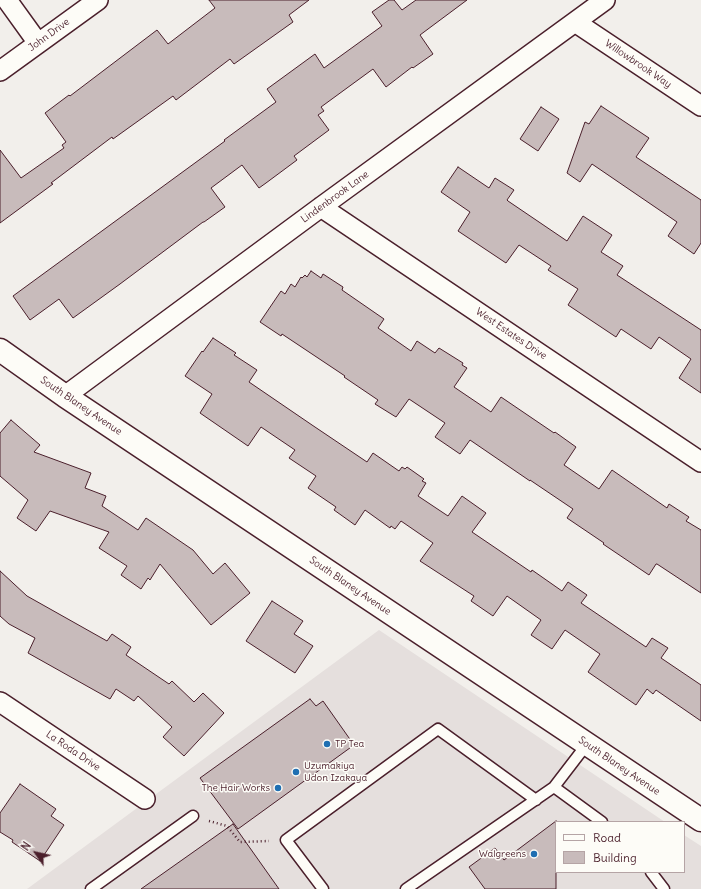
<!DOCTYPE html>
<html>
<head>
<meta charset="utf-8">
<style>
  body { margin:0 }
  #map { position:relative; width:701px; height:889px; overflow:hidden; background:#f2efeb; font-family:Delius,sans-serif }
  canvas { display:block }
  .legend { position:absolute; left:555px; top:821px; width:130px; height:52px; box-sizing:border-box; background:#fdfcf7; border:1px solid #b5a4a5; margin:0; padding:5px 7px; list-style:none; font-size:12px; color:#4a1f2b }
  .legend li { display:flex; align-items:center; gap:8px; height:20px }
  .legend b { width:20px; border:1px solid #b5a4a5 }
  .north { position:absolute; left:16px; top:833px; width:40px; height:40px; -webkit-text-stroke:3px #fdfcf7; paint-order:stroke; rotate:304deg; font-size:11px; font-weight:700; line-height:16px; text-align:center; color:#4a1f2b }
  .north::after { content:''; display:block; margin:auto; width:14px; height:18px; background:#4a1f2b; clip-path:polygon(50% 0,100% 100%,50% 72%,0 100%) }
</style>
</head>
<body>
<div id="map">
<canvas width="701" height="889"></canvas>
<ul class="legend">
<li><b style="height:5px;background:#fdfcf7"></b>Road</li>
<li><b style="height:11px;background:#c8bbbb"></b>Building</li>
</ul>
<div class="north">N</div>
</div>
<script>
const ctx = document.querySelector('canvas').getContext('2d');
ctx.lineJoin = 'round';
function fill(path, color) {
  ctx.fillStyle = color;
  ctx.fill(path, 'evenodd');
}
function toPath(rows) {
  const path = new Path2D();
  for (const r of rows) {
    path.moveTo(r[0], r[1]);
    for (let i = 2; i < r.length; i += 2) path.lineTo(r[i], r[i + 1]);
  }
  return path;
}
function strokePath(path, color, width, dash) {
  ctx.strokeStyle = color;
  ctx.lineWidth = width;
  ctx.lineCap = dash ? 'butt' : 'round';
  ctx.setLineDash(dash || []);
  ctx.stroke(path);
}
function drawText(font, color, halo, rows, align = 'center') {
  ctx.font = font + ' Delius,sans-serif';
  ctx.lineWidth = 3;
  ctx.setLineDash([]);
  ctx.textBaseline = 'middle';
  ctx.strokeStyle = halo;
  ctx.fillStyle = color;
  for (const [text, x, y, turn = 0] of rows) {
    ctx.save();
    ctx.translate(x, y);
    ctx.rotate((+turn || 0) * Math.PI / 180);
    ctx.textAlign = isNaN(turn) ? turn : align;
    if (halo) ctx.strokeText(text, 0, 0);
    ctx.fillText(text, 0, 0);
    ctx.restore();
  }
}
fill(toPath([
  [379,630,665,822,556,822,556,872,684,872,684,835,701,846,701,889,27,889]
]), '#e5dfdd');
const building = toPath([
  [209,0,309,0,289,15,293,22,234,64,230,59,176,100,173,96,113,139,112,137,51,183,53,184,0,223,0,150,21,178,64,148,62,145,66,142,45,113,69,95,70,96,157,30,168,44,215,8,209,0],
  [389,0,394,0,402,10,416,0,467,0,420,35,433,54,413,68,412,67,386,87,373,69,321,107,324,111,318,115,329,130,294,156,297,160,266,183,259,188,242,165,211,188,225,207,204,222,203,222,120,284,73,318,59,299,30,320,13,296,225,141,224,140,276,102,267,89,315,54,324,68,382,26,372,12,389,0],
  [601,106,649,138,636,157,701,200,701,243,694,254,668,236,677,222,592,164,580,182,567,173,585,122,589,124,601,106],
  [541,107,559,119,538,151,520,139,541,107],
  [458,167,489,188,495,178,514,190,507,200,508,201,567,241,583,216,612,235,601,252,623,266,617,275,701,330,701,393,679,378,691,359,659,337,651,349,621,329,616,337,568,305,578,289,548,270,551,266,519,245,506,263,458,231,470,212,441,192,458,167],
  [311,271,321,278,323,274,343,287,342,290,384,319,378,328,411,351,417,341,435,353,439,348,463,363,462,365,467,368,454,387,491,412,501,397,554,433,555,432,576,447,564,465,599,489,612,470,667,508,669,504,689,517,686,521,701,530,701,593,657,564,656,564,649,575,603,544,604,543,567,518,573,509,530,480,530,481,470,440,460,454,435,437,445,423,409,399,396,417,375,404,378,400,344,377,345,376,282,334,281,336,260,322,281,291,285,294,291,284,295,287,301,277,302,278,305,275,307,277,311,271],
  [213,338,236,353,234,355,257,370,249,382,312,425,367,462,373,453,399,471,402,467,405,469,407,467,424,479,422,481,426,483,418,496,448,516,462,496,486,513,472,532,531,572,532,570,562,591,568,582,587,595,581,603,646,647,652,638,668,648,661,658,701,685,701,721,656,690,653,694,647,689,636,705,588,672,600,654,565,630,552,649,531,635,541,620,507,596,493,616,471,601,474,596,420,561,433,543,401,521,395,529,391,526,390,528,365,510,355,525,334,510,336,507,308,488,316,476,289,458,295,450,261,427,248,446,200,413,212,394,185,376,202,351,203,352,213,338],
  [11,420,40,445,34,452,91,473,85,488,106,496,102,506,138,530,146,518,193,550,213,574,225,563,250,593,211,625,160,564,150,580,148,578,141,589,121,575,127,566,99,548,109,532,50,511,36,531,17,518,28,500,0,476,0,433,11,420],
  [0,571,27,596,107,641,112,634,131,647,126,655,169,684,172,681,194,702,203,693,224,713,184,756,163,737,172,727,138,696,134,701,116,689,110,699,28,653,35,638,9,624,0,616,0,571],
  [272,601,303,621,294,634,313,646,295,673,246,641,272,601],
  [310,699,316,706,323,701,354,745,238,829,200,778,310,699],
  [20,784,56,809,51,816,64,825,40,861,12,842,13,840,0,832,0,813,20,784],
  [556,821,556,889,485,889,469,867,495,848,504,860,556,821],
  [233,824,279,889,141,889,233,824]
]);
fill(building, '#c8bbbb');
strokePath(building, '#4a1f2b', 1);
const service = toPath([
  [554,787,602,822],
  [651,872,664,889],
  [91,889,193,816],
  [323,889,286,840,438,729,536,800],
  [406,889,554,787,587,744]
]);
const minor = toPath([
  [7,0,38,43],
  [575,22,701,106],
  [0,71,98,0],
  [321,207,701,462],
  [65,396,321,207,605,0],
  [0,702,145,799]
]);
const tertiary = toPath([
  [0,350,65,396,701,820]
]);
strokePath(service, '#4a1f2b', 13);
strokePath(minor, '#4a1f2b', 22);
strokePath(tertiary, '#4a1f2b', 25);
strokePath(toPath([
  [209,821,227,826,240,842,269,841]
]), '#4a1f2b', 2.5, [1, 3]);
strokePath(service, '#fdfcf7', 10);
strokePath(minor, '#fdfcf7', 19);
strokePath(tertiary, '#fdfcf7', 22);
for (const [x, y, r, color] of [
  [327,744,4,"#1f6fb2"],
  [296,772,4,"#1f6fb2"],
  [278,788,4,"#1f6fb2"],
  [534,854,4,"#1f6fb2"]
]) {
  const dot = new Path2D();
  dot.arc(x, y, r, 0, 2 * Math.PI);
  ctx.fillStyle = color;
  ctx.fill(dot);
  strokePath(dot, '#fdfcf7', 1.5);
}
drawText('10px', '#4a1f2b', '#fdfcf7', [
  ["John Drive",49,35,-36],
  ["Willowbrook Way",638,64,34],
  ["Lindenbrook Lane",335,197,-36],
  ["West Estates Drive",511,334,34],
  ["South Blaney Avenue",81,406,34],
  ["South Blaney Avenue",350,586,34],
  ["La Roda Drive",73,751,34],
  ["South Blaney Avenue",619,766,34]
]);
drawText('10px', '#4a1f2b', '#fdfcf7', [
  ["TP Tea",335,744],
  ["Uzumakiya",304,766],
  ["Udon Izakaya",304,778],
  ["The Hair Works",270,788,"right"],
  ["Walgreens",526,854,"right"]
], 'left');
</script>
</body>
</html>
